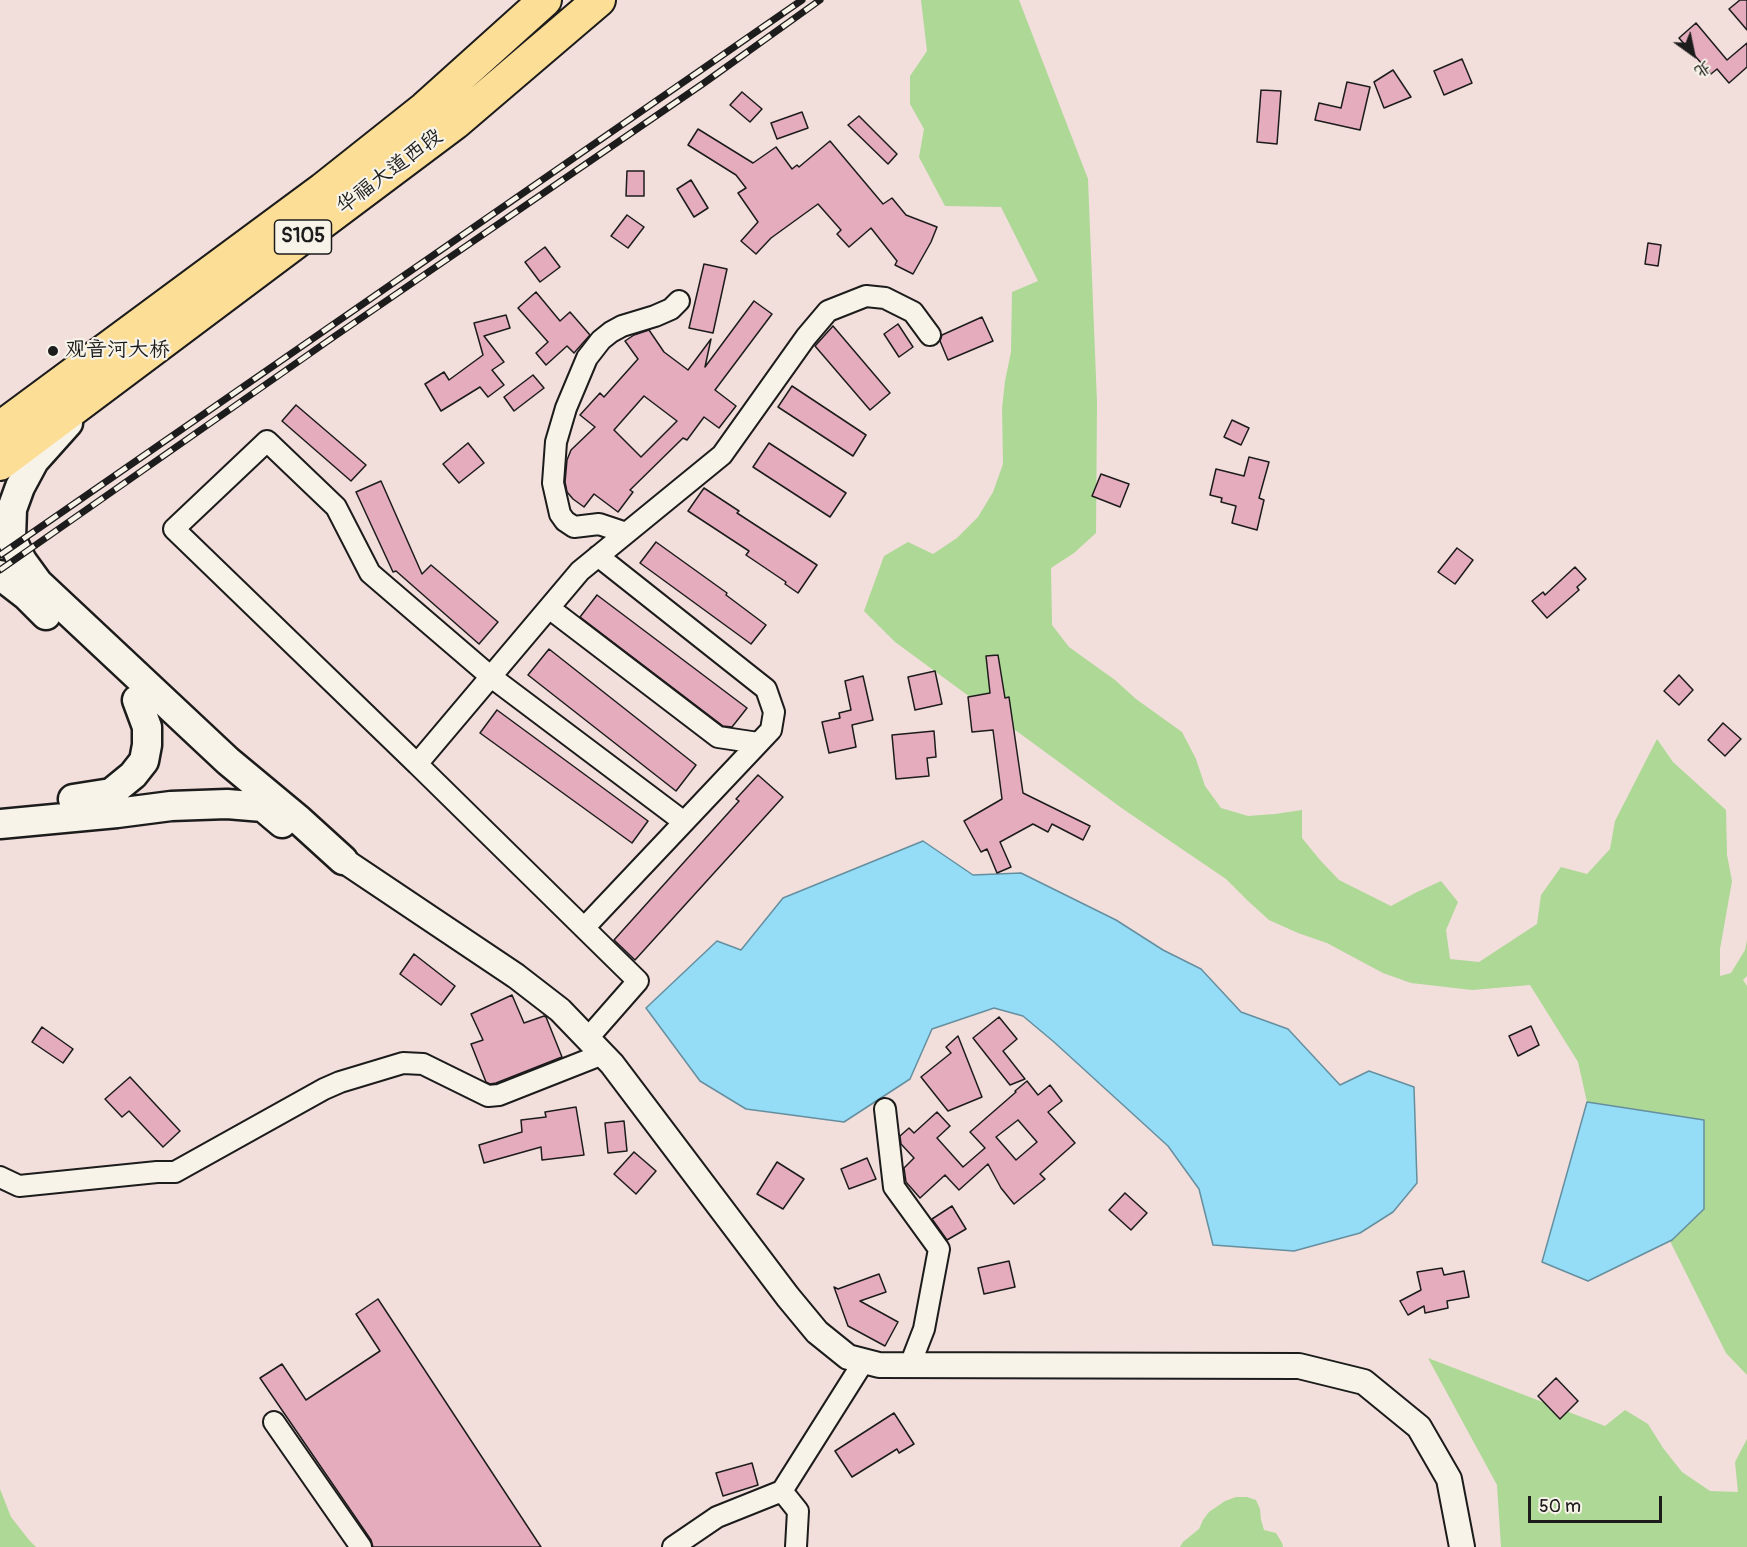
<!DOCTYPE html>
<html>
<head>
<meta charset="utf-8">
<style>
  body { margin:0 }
  #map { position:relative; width:1747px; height:1547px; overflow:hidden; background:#f2dedb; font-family:Pangolin,"LXGW WenKai TC",sans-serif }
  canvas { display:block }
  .north { position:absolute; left:1663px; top:24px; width:60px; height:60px; -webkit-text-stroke:4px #f7f3e8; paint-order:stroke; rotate:147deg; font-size:16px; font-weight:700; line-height:24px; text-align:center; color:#1c1c1c }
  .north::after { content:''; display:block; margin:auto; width:21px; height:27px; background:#1c1c1c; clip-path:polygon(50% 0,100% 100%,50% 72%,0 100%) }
  .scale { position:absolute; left:1528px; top:1496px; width:134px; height:27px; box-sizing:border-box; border:3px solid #1c1c1c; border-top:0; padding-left:8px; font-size:18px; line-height:21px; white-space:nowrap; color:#1c1c1c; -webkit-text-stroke:4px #f7f3e8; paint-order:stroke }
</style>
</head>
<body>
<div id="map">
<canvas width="1747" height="1547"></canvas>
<div class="north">北</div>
<div class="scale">50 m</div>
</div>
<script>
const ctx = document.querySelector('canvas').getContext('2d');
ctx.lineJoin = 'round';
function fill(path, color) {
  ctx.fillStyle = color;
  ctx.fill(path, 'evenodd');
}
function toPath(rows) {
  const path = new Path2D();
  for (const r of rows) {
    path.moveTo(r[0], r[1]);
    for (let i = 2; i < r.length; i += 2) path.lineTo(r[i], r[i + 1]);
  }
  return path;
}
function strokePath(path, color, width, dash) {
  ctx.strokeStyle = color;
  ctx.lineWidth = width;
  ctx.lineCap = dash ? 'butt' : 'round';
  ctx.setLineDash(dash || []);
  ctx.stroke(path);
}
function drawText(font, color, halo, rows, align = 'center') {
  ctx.font = font + ' Pangolin,"LXGW WenKai TC",sans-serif';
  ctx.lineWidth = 4.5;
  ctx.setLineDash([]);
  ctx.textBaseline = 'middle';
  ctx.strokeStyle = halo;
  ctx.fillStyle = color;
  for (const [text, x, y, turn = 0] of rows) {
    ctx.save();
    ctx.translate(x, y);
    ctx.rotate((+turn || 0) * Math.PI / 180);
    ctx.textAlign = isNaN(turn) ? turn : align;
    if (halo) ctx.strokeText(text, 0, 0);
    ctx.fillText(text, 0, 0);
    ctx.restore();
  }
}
fill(toPath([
  [921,0,1019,0,1088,179,1097,403,1096,533,1074,553,1051,568,1052,625,1069,647,1115,680,1136,699,1182,732,1196,759,1205,786,1221,808,1248,816,1275,814,1302,810,1302,838,1320,860,1339,880,1391,906,1415,893,1441,881,1458,902,1446,930,1450,959,1479,962,1537,924,1541,895,1561,867,1587,874,1610,849,1615,821,1657,739,1673,762,1726,810,1727,855,1732,881,1720,949,1720,976,1731,973,1745,950,1747,940,1747,976,1743,980,1747,986,1747,1375,1726,1353,1667,1235,1704,1120,1587,1102,1578,1062,1530,985,1472,990,1411,983,1383,973,1327,943,1298,933,1269,920,1247,900,1226,879,1123,809,895,642,864,611,884,556,908,542,933,554,957,538,978,517,993,492,1003,464,1002,409,1005,381,1011,352,1012,292,1038,281,1001,207,945,206,919,157,924,129,910,104,910,76,927,51],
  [1428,1358,1605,1426,1625,1410,1648,1424,1663,1448,1682,1472,1710,1491,1738,1492,1735,1462,1747,1439,1747,1547,1501,1547,1497,1485],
  [0,1489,11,1517,29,1540,36,1547,0,1547],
  [1236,1497,1247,1497,1256,1500,1260,1509,1261,1520,1264,1530,1276,1533,1282,1543,1283,1547,1180,1547,1183,1542,1199,1529,1203,1520,1209,1512,1225,1501]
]), '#add896');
const water = toPath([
  [923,841,973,875,1021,873,1116,920,1163,950,1201,969,1241,1012,1288,1029,1340,1085,1369,1071,1414,1087,1417,1183,1393,1212,1360,1233,1294,1251,1213,1245,1199,1189,1168,1146,1054,1042,1023,1016,994,1008,932,1029,910,1079,844,1122,746,1109,700,1081,646,1008,717,941,741,950,783,898,923,841],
  [1587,1102,1704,1120,1704,1209,1672,1240,1588,1281,1542,1262,1587,1102]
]);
fill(water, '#95dcf6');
strokePath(water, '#658f9f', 1.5);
const building = toPath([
  [1740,0,1747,0,1747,30,1729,9,1740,0],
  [1696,23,1727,60,1747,43,1747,67,1729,83,1717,69,1711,74,1679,38,1696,23],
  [1462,59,1472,83,1444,95,1434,71,1462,59],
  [1393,70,1411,97,1384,108,1374,82,1393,70],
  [1347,82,1370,87,1360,130,1315,120,1319,103,1341,108,1347,82],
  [1261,90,1281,91,1277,144,1257,142,1261,90],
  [742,92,762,109,750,122,730,105,742,92],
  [802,112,808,128,777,139,771,123,802,112],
  [859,116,897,154,888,164,848,125,859,116],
  [698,129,753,163,776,147,792,169,797,165,799,167,830,141,883,204,892,198,906,215,937,227,931,242,913,274,895,265,897,261,871,228,849,247,837,234,841,230,818,204,771,238,756,254,741,241,758,222,738,193,746,188,736,175,688,145,698,129],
  [627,171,644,171,644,196,626,196,627,171],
  [691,180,708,208,694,217,677,189,691,180],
  [627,215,644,227,628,248,611,236,627,215],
  [1648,243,1661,245,1658,266,1645,264,1648,243],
  [545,247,560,267,540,282,525,262,545,247],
  [704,264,727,269,713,333,689,328,704,264],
  [536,292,560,321,570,312,590,335,574,353,567,346,546,365,536,353,548,342,518,308,536,292],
  [754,301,772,314,715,390,736,406,719,428,704,417,687,440,683,438,630,490,633,492,618,512,594,494,584,507,573,499,567,492,565,482,567,460,571,450,595,427,580,415,600,393,604,397,638,359,625,341,634,335,649,330,664,352,688,370,711,339,705,367,754,301],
  [644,396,677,421,641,457,614,430,644,396],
  [506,315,510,328,484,336,504,362,492,370,504,385,488,397,480,387,441,411,425,384,444,372,449,380,483,355,474,323,506,315],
  [982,317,993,341,948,360,940,341,942,335,982,317],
  [898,324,913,347,899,357,884,334,898,324],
  [833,326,890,393,870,410,815,346,833,326],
  [533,375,544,388,514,411,504,397,533,375],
  [792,386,866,435,853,456,778,407,792,386],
  [296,405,366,465,351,481,282,421,296,405],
  [1232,420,1249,428,1241,445,1224,437,1232,420],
  [468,443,484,463,459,483,443,464,468,443],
  [769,443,846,493,830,517,753,467,769,443],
  [1249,457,1269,462,1259,498,1264,500,1257,530,1232,523,1236,506,1221,502,1222,498,1210,495,1216,469,1244,476,1249,457],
  [1101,474,1129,484,1120,507,1092,496,1101,474],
  [381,481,422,574,431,565,498,622,479,644,396,571,393,572,356,492,381,481],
  [704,488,739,511,737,513,817,565,798,593,785,584,786,582,746,555,749,551,688,511,704,488],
  [656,542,727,593,726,595,766,625,751,644,640,563,656,542],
  [1457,548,1473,560,1455,584,1438,572,1457,548],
  [1575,567,1586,579,1577,587,1579,590,1547,618,1532,601,1543,592,1545,595,1575,567],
  [597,595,747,708,732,727,723,726,580,617,597,595],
  [549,649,696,765,676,791,528,675,549,649],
  [998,655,1005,698,1009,697,1023,793,1090,826,1083,840,1052,824,1048,832,1033,824,1000,842,1011,867,997,873,987,849,981,852,964,821,1002,799,993,730,972,732,968,697,990,693,986,656,998,655],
  [935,671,942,704,915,710,908,677,935,671],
  [1679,675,1693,690,1679,705,1664,691,1679,675],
  [863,676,873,720,852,725,856,747,829,753,822,722,840,718,839,713,851,710,845,681,863,676],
  [497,710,648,821,632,843,480,733,497,710],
  [1723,723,1741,739,1725,756,1708,740,1723,723],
  [934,731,936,757,927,758,929,776,896,779,892,735,934,731],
  [758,775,783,797,635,960,614,940,739,801,736,799,758,775],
  [414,954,455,986,441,1005,400,974,414,954],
  [512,995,524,1023,544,1016,546,1017,562,1057,496,1083,490,1084,486,1082,471,1044,483,1040,471,1014,512,995],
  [999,1017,1017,1039,1003,1051,1025,1079,1010,1085,973,1038,999,1017],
  [1531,1026,1539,1045,1518,1056,1509,1036,1531,1026],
  [42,1027,73,1049,63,1063,32,1042,42,1027],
  [958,1036,982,1097,948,1111,921,1077,951,1053,946,1047,958,1036],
  [130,1077,180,1131,163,1147,129,1111,122,1117,105,1099,130,1077],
  [1027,1081,1038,1095,1050,1085,1062,1101,1048,1112,1075,1143,1040,1174,1045,1179,1014,1204,1001,1188,988,1164,959,1190,945,1175,920,1198,906,1182,904,1168,914,1158,901,1144,900,1136,909,1128,914,1133,937,1112,950,1126,937,1138,963,1167,985,1148,970,1132,1016,1092,1015,1091,1027,1081],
  [1018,1120,1037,1142,1016,1160,996,1137,1018,1120],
  [576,1107,584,1155,542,1160,541,1147,484,1163,479,1145,522,1132,521,1120,546,1117,545,1112,576,1107],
  [624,1121,627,1151,608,1153,605,1123,624,1121],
  [634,1152,656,1171,636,1194,614,1174,634,1152],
  [867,1158,876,1179,849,1189,841,1169,867,1158],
  [777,1162,804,1179,783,1209,757,1194,777,1162],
  [1125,1193,1147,1213,1131,1230,1109,1210,1125,1193],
  [952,1206,966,1229,947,1240,932,1219,952,1206],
  [1009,1261,1015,1287,984,1294,978,1268,1009,1261],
  [1442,1268,1444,1275,1464,1271,1469,1297,1447,1301,1448,1308,1425,1313,1424,1306,1408,1315,1400,1301,1421,1290,1417,1272,1442,1268],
  [879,1274,886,1292,860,1301,898,1322,885,1346,848,1326,834,1287,838,1289,879,1274],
  [378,1299,541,1547,373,1547,371,1540,260,1378,282,1364,306,1400,380,1351,356,1314,378,1299],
  [1556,1378,1578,1401,1560,1419,1538,1396,1556,1378],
  [894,1413,914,1444,899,1453,897,1449,852,1477,835,1451,894,1413],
  [752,1463,758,1485,723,1496,716,1473,752,1463]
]);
fill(building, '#e5acbe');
strokePath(building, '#1c1c1c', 1.5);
const minor = toPath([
  [626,533,599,524,574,527,565,521,560,514,553,483,556,442,566,408,587,358,601,340,611,332,622,326,655,316,671,309,679,301],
  [549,608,718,737,758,743],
  [417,764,174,529,267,441,336,507,370,573,490,676,684,822],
  [584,928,771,730,774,712,766,689,598,556],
  [588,1038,638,981,417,764,580,571,722,455,806,337,828,311,866,296,885,298,913,312,930,335],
  [885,1109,894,1187,939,1249,924,1329,910,1365],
  [0,1177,19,1186,157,1172,175,1172,324,1089,340,1082,403,1063,423,1064,488,1096,499,1095,603,1054],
  [274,1422,361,1547],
  [782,1491,798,1511,796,1547],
  [673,1547,717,1517,782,1491,864,1361]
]);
const tertiary = toPath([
  [343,860,516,976,560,1010,612,1064,788,1297,817,1332,848,1357,879,1365,1299,1366,1364,1382,1419,1427,1449,1479,1462,1547]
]);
const secondary = toPath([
  [68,423,34,461,20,487,12,509,11,538,22,561,38,583,228,761,299,820,343,860],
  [0,575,27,596,46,615],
  [73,799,111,793,133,775,144,761,147,745,147,727,137,700],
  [0,824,117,813,171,806,227,804,263,807,282,823]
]);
const primary = toPath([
  [0,428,323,189,425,108,545,0],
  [0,464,455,123,599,0]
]);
strokePath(minor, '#1c1c1c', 24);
strokePath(tertiary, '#1c1c1c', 28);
strokePath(secondary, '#1c1c1c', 33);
strokePath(primary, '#1c1c1c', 36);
strokePath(minor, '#f7f3e8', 20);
strokePath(tertiary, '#f7f3e8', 24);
strokePath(secondary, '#f7f3e8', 28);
strokePath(primary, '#fdde96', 32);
const rail = toPath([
  [0,555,802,0],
  [0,570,335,336,704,83,820,0]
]);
strokePath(rail, '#1c1c1c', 7);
strokePath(rail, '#f7f3e8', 4.5, [14]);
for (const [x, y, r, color] of [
  [53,351,6,"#1c1c1c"]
]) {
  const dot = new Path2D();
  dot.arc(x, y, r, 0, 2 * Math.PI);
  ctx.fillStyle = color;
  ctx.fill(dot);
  strokePath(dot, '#f7f3e8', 2);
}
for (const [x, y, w] of [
  [303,237,57]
]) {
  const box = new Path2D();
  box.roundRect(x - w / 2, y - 17, w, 34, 4.5);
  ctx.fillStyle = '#f7f3e8';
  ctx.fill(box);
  strokePath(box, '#1c1c1c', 1.5);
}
drawText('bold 20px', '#1c1c1c', null, [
  ["S105",303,237]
]);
drawText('21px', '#1c1c1c', '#f7f3e8', [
  ["华福大道西段",390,172,-37]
]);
drawText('21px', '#1c1c1c', '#f7f3e8', [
  ["观音河大桥",65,351]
], 'left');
</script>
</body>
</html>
